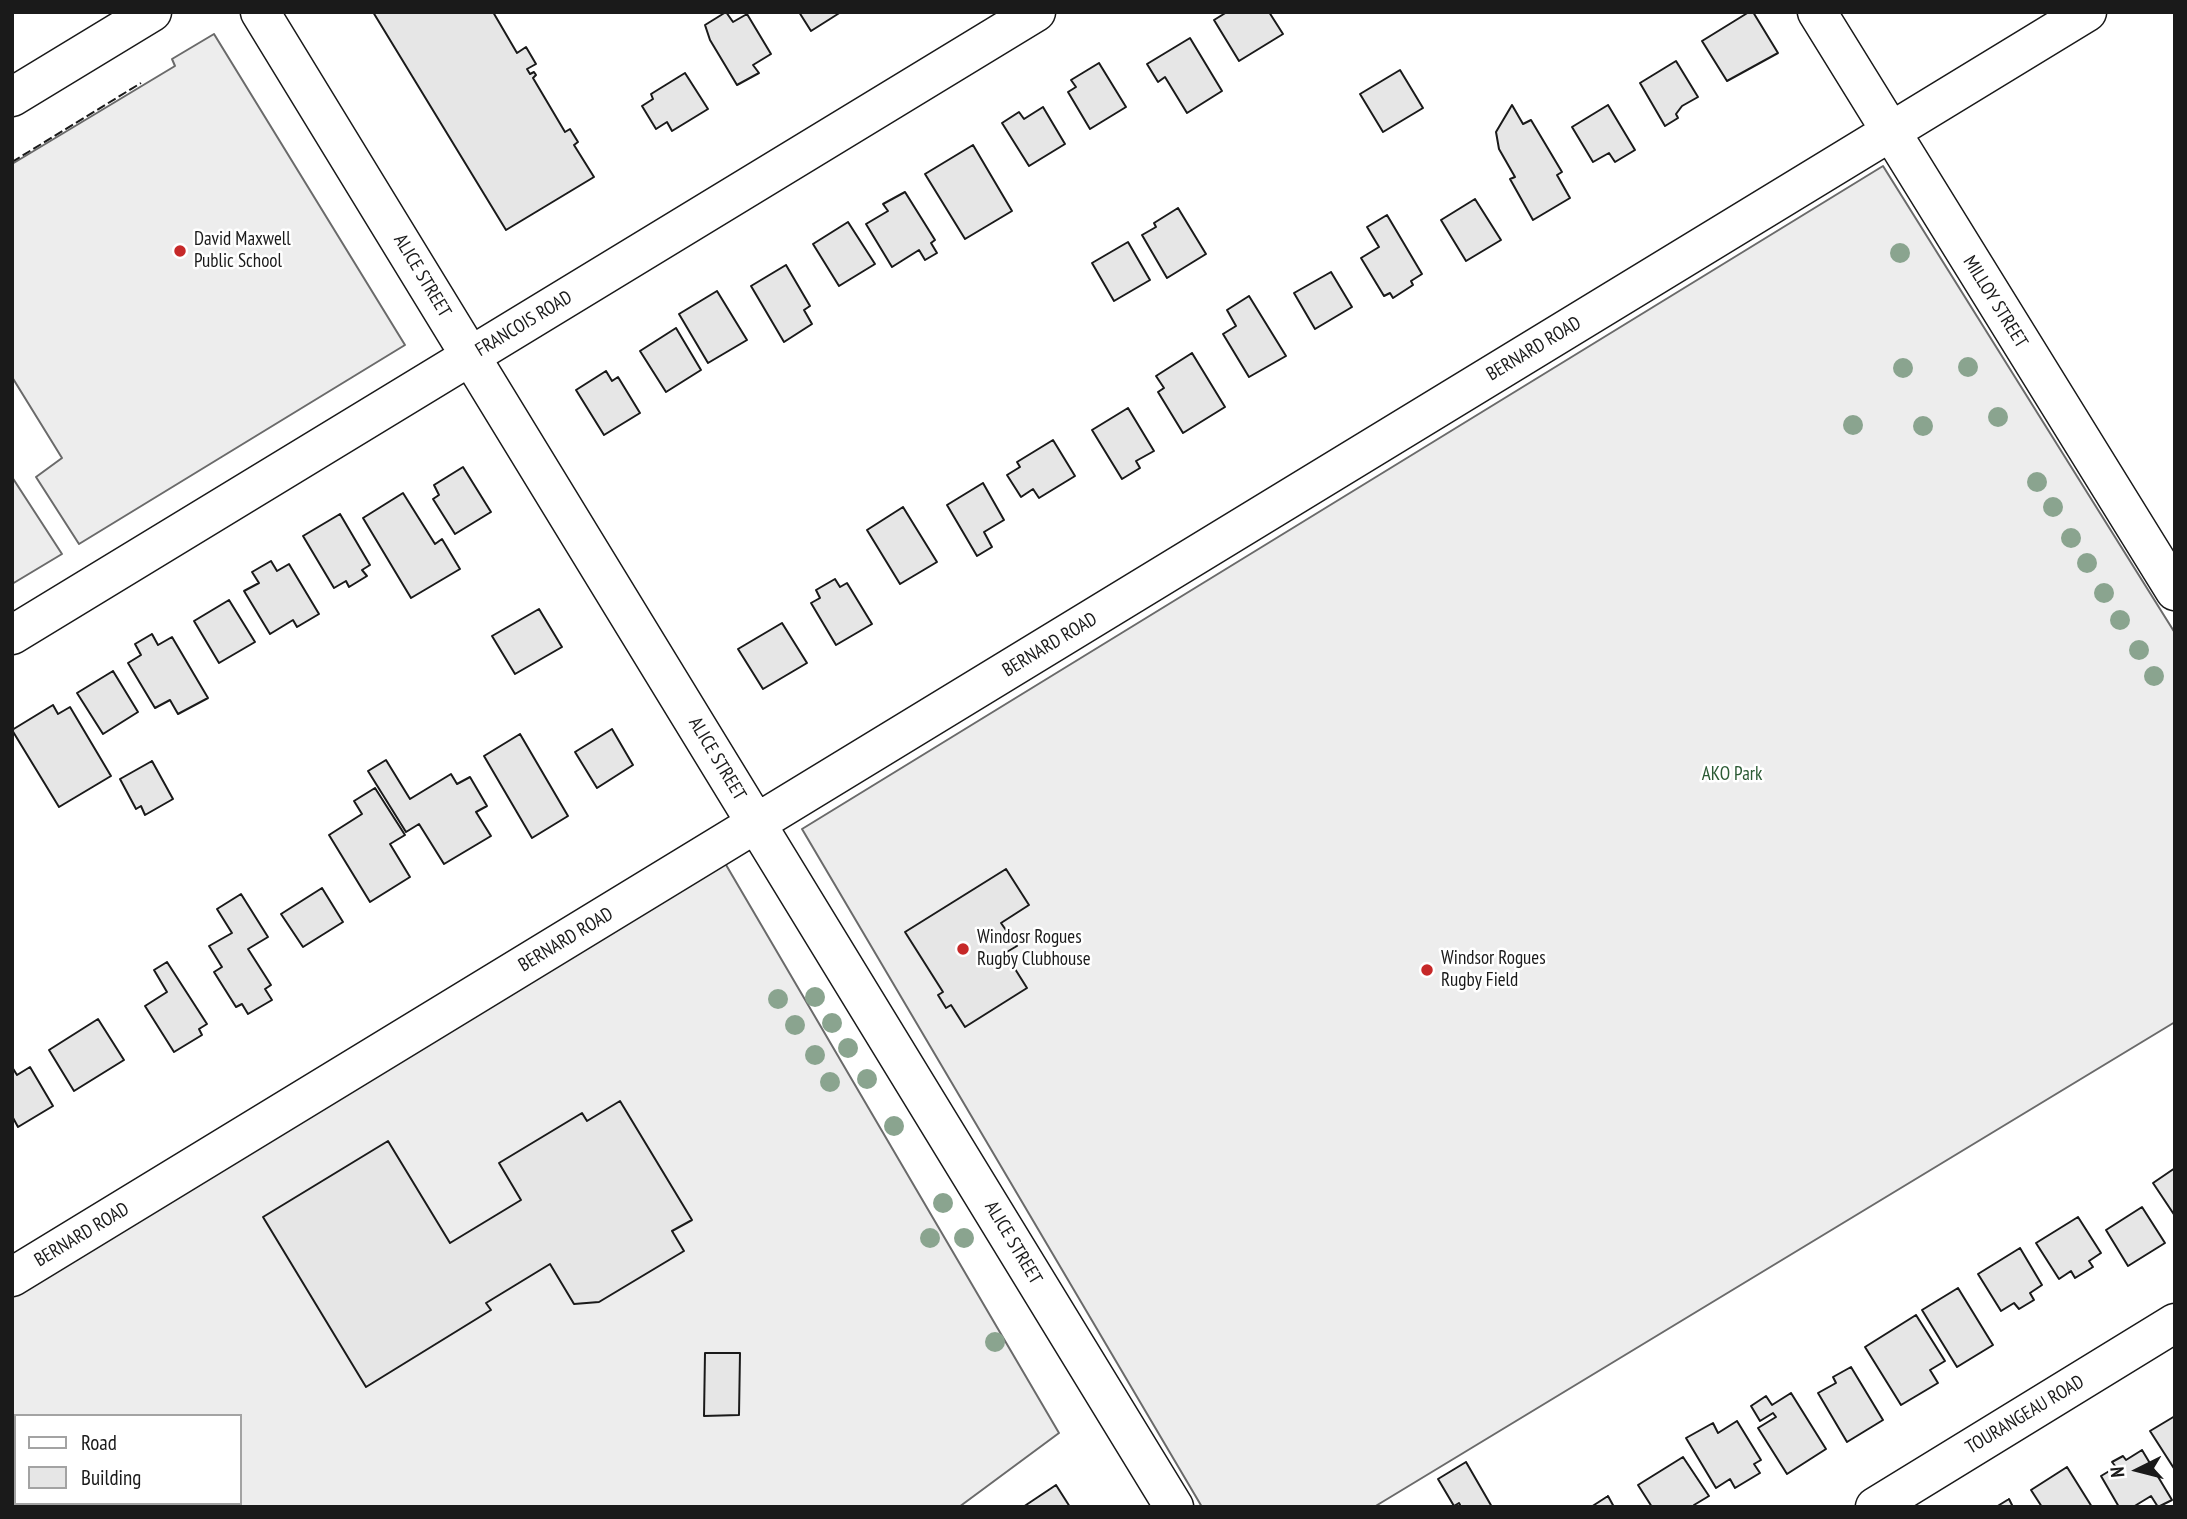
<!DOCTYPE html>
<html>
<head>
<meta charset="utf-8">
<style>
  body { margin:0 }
  #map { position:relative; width:2187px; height:1519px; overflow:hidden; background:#fff; font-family:"PT Sans Narrow",sans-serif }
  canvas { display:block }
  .frame { position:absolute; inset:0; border:14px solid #1a1a1a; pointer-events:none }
  .legend { position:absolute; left:14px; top:1414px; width:228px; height:91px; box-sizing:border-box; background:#fff; border:2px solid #a3a3a3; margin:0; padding:9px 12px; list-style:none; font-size:21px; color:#1a1a1a }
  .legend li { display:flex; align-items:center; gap:14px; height:35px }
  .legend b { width:35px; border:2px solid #a3a3a3 }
  .north { position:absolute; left:2103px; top:1435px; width:70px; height:70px; -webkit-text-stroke:5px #fff; paint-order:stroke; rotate:264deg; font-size:19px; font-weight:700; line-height:28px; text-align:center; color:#1a1a1a }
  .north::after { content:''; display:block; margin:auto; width:24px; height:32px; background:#1a1a1a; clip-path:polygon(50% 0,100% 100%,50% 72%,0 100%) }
</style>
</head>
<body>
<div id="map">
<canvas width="2187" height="1519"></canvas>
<div class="frame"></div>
<ul class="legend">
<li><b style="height:9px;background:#fff"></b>Road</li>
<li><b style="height:19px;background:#e6e6e6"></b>Building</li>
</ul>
<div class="north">N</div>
</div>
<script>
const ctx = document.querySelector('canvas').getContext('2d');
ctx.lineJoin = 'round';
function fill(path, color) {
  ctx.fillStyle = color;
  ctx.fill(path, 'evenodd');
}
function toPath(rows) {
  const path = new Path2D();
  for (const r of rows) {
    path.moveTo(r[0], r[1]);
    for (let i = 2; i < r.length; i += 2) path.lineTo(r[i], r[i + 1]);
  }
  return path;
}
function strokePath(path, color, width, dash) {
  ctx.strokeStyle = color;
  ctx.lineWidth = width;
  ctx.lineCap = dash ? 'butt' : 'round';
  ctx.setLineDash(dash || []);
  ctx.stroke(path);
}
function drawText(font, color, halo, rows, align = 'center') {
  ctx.font = font + ' "PT Sans Narrow",sans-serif';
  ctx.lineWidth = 5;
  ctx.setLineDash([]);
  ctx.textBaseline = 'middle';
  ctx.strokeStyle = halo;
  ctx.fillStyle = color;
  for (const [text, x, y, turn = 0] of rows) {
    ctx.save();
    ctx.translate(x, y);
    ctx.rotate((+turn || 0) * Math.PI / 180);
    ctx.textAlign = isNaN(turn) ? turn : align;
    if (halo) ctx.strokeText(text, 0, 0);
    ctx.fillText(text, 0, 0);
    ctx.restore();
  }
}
const built = toPath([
  [214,34,405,345,79,544,36,477,62,458,12,377,12,164,175,66,172,59,214,34],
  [1883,166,2175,633,2175,1022,1374,1507,1202,1507,802,829,1883,166],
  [12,477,62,554,12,584,12,477],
  [722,858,1059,1433,959,1507,12,1507,12,1291,722,858],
  [16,1416,240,1416,240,1503,16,1503,16,1416]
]);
fill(built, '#ededed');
strokePath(built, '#6a6a6a', 2);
const building = toPath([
  [373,12,493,12,517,53,526,47,536,64,527,69,530,74,534,72,536,75,533,78,565,132,570,129,578,142,574,145,594,177,506,230,373,12],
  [726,12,733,22,747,14,771,54,753,65,759,73,737,85,710,40,705,25,726,12],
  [799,12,841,12,811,31,799,12],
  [1269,12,1283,34,1239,61,1214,20,1227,12,1269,12],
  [1749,12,1753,12,1778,53,1727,81,1702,41,1749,12],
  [1190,38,1222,91,1187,113,1165,77,1158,82,1147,64,1190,38],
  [1676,61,1698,97,1682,106,1676,114,1678,118,1665,126,1640,83,1676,61],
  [1099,63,1126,107,1090,129,1068,92,1076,87,1071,80,1099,63],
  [1400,70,1423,108,1383,132,1360,94,1400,70],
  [685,73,708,109,672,131,667,122,656,129,642,106,653,99,651,94,685,73],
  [1512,105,1523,124,1531,120,1562,172,1557,175,1570,198,1533,220,1510,179,1515,177,1499,149,1496,132,1512,105],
  [1608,105,1635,150,1615,162,1609,153,1593,162,1572,127,1608,105],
  [1043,107,1065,144,1029,166,1002,123,1019,112,1024,119,1043,107],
  [973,145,1012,211,965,239,925,174,973,145],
  [905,192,935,240,931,243,937,253,925,260,919,250,892,267,866,224,888,211,883,204,905,192],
  [1475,199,1501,240,1466,261,1441,220,1475,199],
  [1178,208,1206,254,1167,278,1142,235,1156,227,1154,223,1178,208],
  [1387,215,1422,274,1411,281,1413,285,1393,298,1390,293,1384,296,1361,258,1379,247,1367,227,1387,215],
  [848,222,875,264,839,286,813,244,848,222],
  [1128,242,1150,280,1114,301,1092,263,1128,242],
  [786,265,810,306,804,310,812,324,784,342,751,286,786,265],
  [1331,272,1352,307,1315,329,1294,293,1331,272],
  [717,291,747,340,708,363,679,314,717,291],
  [1249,296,1286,356,1249,377,1223,334,1236,326,1227,310,1249,296],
  [676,328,701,370,666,392,640,351,676,328],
  [1192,353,1225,407,1183,433,1158,392,1164,388,1156,376,1192,353],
  [606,371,612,381,618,377,640,413,604,435,576,390,606,371],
  [1128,408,1154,451,1136,461,1140,468,1122,479,1092,430,1128,408],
  [1053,440,1075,476,1039,498,1033,489,1021,497,1007,475,1020,467,1017,462,1053,440],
  [463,467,491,512,455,534,433,499,439,495,434,485,463,467],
  [983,483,1004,520,984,532,992,547,977,556,947,505,983,483],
  [403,493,435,544,442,539,460,569,411,598,363,518,403,493],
  [903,507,937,562,900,584,867,530,903,507],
  [340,514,370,565,362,570,367,576,349,587,346,581,334,588,303,536,340,514],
  [271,561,277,571,289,564,319,614,297,627,293,620,270,634,244,591,259,583,252,572,271,561],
  [835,579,840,587,847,583,872,624,836,645,811,603,820,598,816,590,835,579],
  [229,600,255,642,219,663,194,621,229,600],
  [539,609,562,647,515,674,492,636,539,609],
  [782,623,807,663,763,689,738,649,782,623],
  [152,634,158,645,172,637,208,698,178,714,170,700,155,708,128,663,141,655,135,644,152,634],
  [113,671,138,712,103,734,77,693,113,671],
  [53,705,58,714,70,707,111,776,59,807,12,730,53,705],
  [612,729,633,765,597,788,575,752,612,729],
  [520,734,568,816,532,838,484,756,520,734],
  [386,760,410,799,451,774,457,784,470,777,487,806,476,812,491,836,444,864,419,824,406,832,368,771,386,760],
  [152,761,173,799,145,815,141,806,136,809,120,779,152,761],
  [375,788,405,835,390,844,410,877,370,902,329,835,362,814,354,801,375,788],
  [1006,869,1029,905,1001,923,1017,946,1005,953,1027,988,965,1027,951,1005,946,1008,938,995,943,992,905,932,1006,869],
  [322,888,343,922,303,947,281,914,322,888],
  [241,894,268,937,248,949,271,985,265,989,272,1000,248,1014,242,1004,236,1007,214,972,222,967,209,946,232,933,217,909,241,894],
  [167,962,207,1024,199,1029,202,1035,174,1052,145,1006,167,992,154,970,167,962],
  [98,1019,124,1060,74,1091,49,1050,98,1019],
  [12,1067,17,1075,30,1067,53,1106,18,1127,12,1116,12,1067],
  [620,1101,692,1220,672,1231,684,1251,599,1302,574,1304,550,1264,486,1303,491,1310,366,1387,263,1217,388,1141,450,1243,521,1200,499,1163,582,1113,587,1121,620,1101],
  [2175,1168,2175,1216,2153,1183,2175,1168],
  [2142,1207,2165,1243,2128,1266,2106,1230,2142,1207],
  [2078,1217,2101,1253,2089,1261,2093,1267,2075,1278,2071,1271,2059,1279,2036,1243,2078,1217],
  [2020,1248,2042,1285,2030,1293,2034,1300,2019,1309,2014,1303,2001,1311,1978,1274,2020,1248],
  [1958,1288,1993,1345,1957,1367,1922,1310,1958,1288],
  [1916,1315,1945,1361,1930,1370,1938,1383,1901,1405,1865,1347,1916,1315],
  [705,1353,740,1353,739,1415,704,1416,705,1353],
  [1851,1367,1883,1420,1847,1442,1818,1393,1836,1383,1833,1377,1851,1367],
  [1791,1393,1826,1449,1787,1474,1758,1428,1776,1417,1773,1413,1760,1421,1751,1406,1766,1396,1772,1405,1791,1393],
  [2175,1416,2175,1470,2150,1431,2175,1416],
  [1737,1421,1761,1460,1754,1464,1760,1473,1735,1488,1730,1479,1716,1488,1686,1438,1713,1423,1718,1433,1737,1421],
  [2142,1450,2172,1500,2158,1507,2151,1496,2133,1507,2119,1507,2101,1476,2116,1467,2112,1462,2123,1456,2126,1460,2142,1450],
  [1683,1457,1709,1496,1694,1505,1696,1507,1652,1507,1638,1485,1683,1457],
  [1466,1462,1492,1507,1461,1507,1459,1503,1454,1506,1438,1479,1466,1462],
  [2067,1467,2092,1507,2042,1507,2031,1490,2067,1467],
  [1056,1485,1070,1507,1023,1507,1056,1485],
  [1608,1496,1614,1507,1591,1507,1608,1496],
  [2009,1499,2013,1507,1996,1507,2009,1499]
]);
fill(building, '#e6e6e6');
strokePath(building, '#1a1a1a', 2);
const minor = toPath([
  [260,12,1174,1507],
  [1817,12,2175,591],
  [12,97,152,12],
  [12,635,1036,12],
  [12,1277,2087,12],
  [1875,1507,2175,1323]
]);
strokePath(minor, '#1a1a1a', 41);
strokePath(minor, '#fff', 38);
strokePath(toPath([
  [12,162,141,83]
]), '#1a1a1a', 2, [9, 3.5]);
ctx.fillStyle = '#8aa48f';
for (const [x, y] of [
  [1900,253],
  [1968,367],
  [1903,368],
  [1998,417],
  [1853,425],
  [1923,426],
  [2037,482],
  [2053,507],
  [2071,538],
  [2087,563],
  [2104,593],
  [2120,620],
  [2139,650],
  [2154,676],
  [815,997],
  [778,999],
  [832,1023],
  [795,1025],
  [848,1048],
  [815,1055],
  [867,1079],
  [830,1082],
  [894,1126],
  [943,1203],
  [930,1238],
  [964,1238],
  [995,1342]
]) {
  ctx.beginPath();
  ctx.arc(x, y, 10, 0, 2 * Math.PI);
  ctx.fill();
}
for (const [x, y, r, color] of [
  [180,251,7,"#c62828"],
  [963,949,7,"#c62828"],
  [1427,970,7,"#c62828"]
]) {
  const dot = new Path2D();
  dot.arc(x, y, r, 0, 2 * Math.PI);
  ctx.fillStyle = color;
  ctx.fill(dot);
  strokePath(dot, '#fff', 2.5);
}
drawText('19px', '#1a1a1a', '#fff', [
  ["David Maxwell",194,240],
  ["Public School",194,262],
  ["Windosr Rogues",977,938],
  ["Rugby Clubhouse",977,960],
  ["Windsor Rogues",1441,959],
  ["Rugby Field",1441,981]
], 'left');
drawText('19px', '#1a1a1a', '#fff', [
  ["ALICE STREET",422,276,59],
  ["MILLOY STREET",1995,302,58],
  ["FRANCOIS ROAD",524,324,-31],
  ["BERNARD ROAD",1534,349,-31],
  ["BERNARD ROAD",1050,645,-31],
  ["ALICE STREET",717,759,59],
  ["BERNARD ROAD",566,940,-31],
  ["BERNARD ROAD",82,1235,-31],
  ["ALICE STREET",1013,1243,59],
  ["TOURANGEAU ROAD",2025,1415,-31]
]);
drawText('19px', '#2b5a34', '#fff', [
  ["AKO Park",1732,775]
]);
</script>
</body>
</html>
